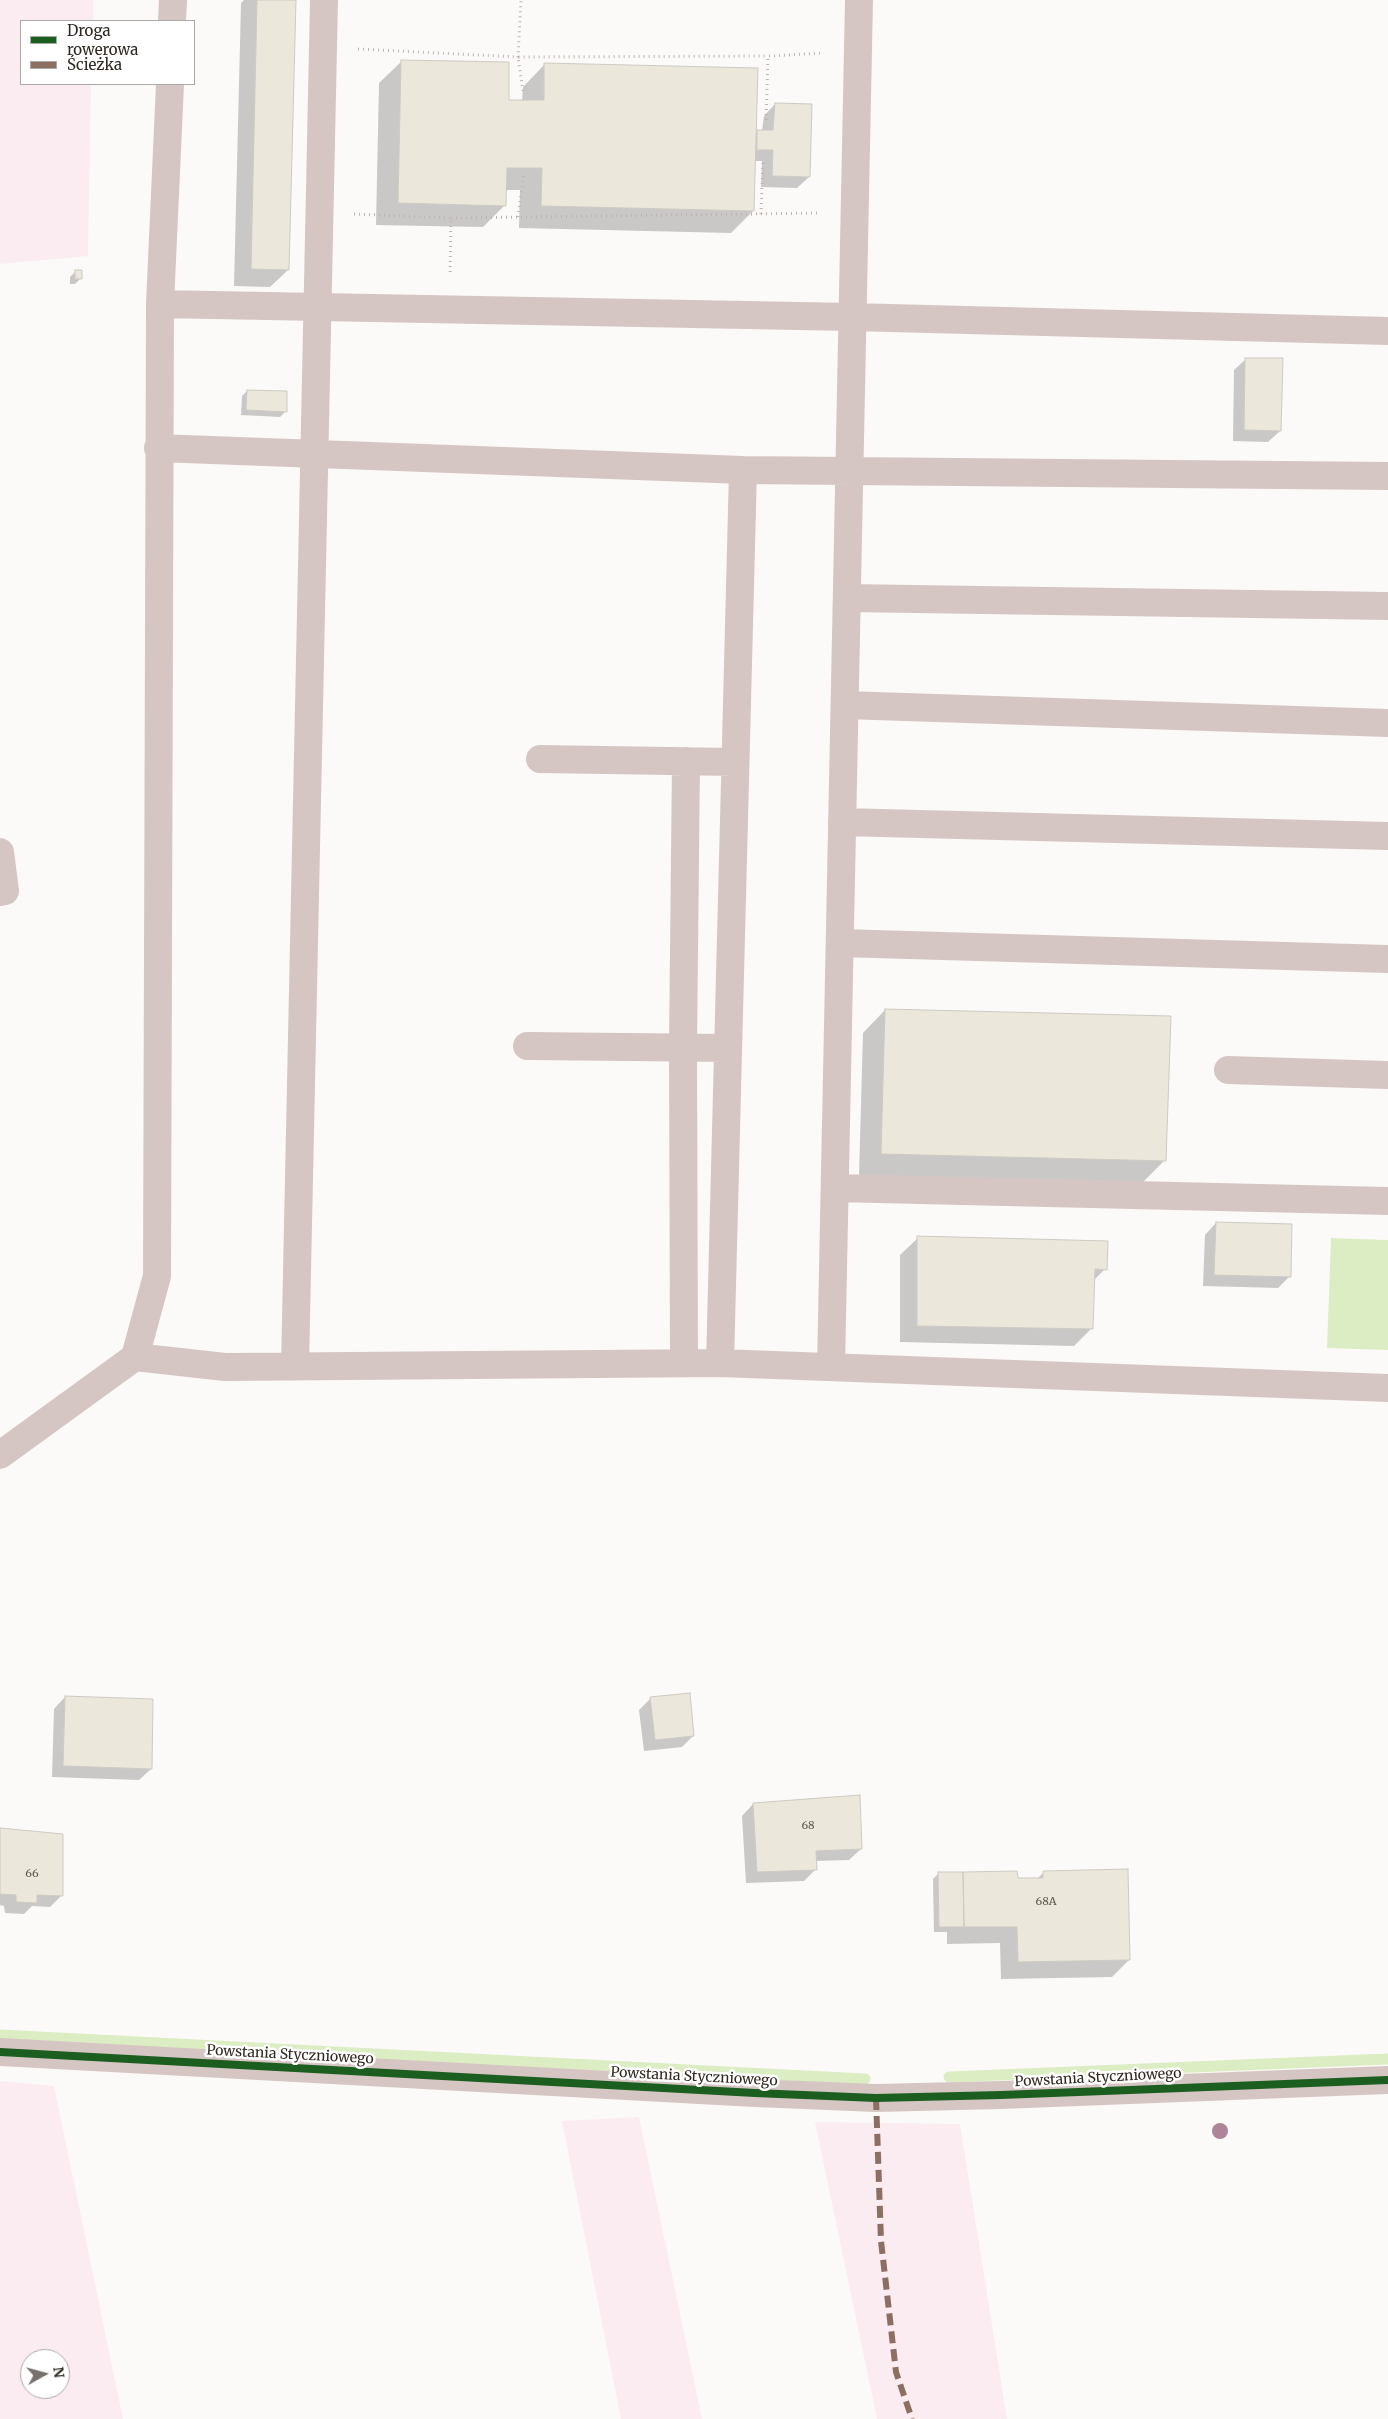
<!DOCTYPE html>
<html>
<head>
<meta charset="utf-8">
<style>
  body { margin:0 }
  #map { position:relative; width:1388px; height:2419px; overflow:hidden; background:#fcfaf8; font-family:Merriweather,serif }
  canvas { display:block }
  .legend { position:absolute; left:20px; top:20px; width:175px; height:65px; box-sizing:border-box; background:#fff; border:1px solid #aca9a6; margin:0; padding:6px 9px; list-style:none; font-size:15px; color:#2f2720 }
  .legend li { display:flex; align-items:center; gap:10px; height:25px }
  .legend b { width:25px; border:1px solid #aca9a6 }
  .north { position:absolute; left:20px; top:2349px; width:50px; height:50px; box-sizing:border-box; background:#fff; border:1px solid #aca9a6; border-radius:50%; rotate:83deg; font-size:14px; font-weight:700; line-height:20px; text-align:center; color:#2f2720 }
  .north::after { content:''; display:block; margin:auto; width:18px; height:22px; background:#77716c; clip-path:polygon(50% 0,100% 100%,50% 72%,0 100%) }
</style>
</head>
<body>
<div id="map">
<canvas width="1388" height="2419"></canvas>
<ul class="legend">
<li><b style="height:6px;background:#1b5e20"></b>Droga rowerowa</li>
<li><b style="height:6px;background:#8d6e63"></b>Ścieżka</li>
</ul>
<div class="north">N</div>
</div>
<script>
const ctx = document.querySelector('canvas').getContext('2d');
ctx.lineJoin = 'round';
function fill(path, color) {
  ctx.fillStyle = color;
  ctx.fill(path, 'evenodd');
}
function toPath(rows) {
  const path = new Path2D();
  for (const r of rows) {
    path.moveTo(r[0], r[1]);
    for (let i = 2; i < r.length; i += 2) path.lineTo(r[i], r[i + 1]);
  }
  return path;
}
function strokePath(path, color, width, dash) {
  ctx.strokeStyle = color;
  ctx.lineWidth = width;
  ctx.lineCap = dash ? 'butt' : 'round';
  ctx.setLineDash(dash || []);
  ctx.stroke(path);
}
function drawText(font, color, halo, rows, align = 'center') {
  ctx.font = font + ' Merriweather,serif';
  ctx.lineWidth = 5;
  ctx.setLineDash([]);
  ctx.textBaseline = 'middle';
  ctx.strokeStyle = halo;
  ctx.fillStyle = color;
  for (const [text, x, y, turn = 0] of rows) {
    ctx.save();
    ctx.translate(x, y);
    ctx.rotate((+turn || 0) * Math.PI / 180);
    ctx.textAlign = isNaN(turn) ? turn : align;
    if (halo) ctx.strokeText(text, 0, 0);
    ctx.fillText(text, 0, 0);
    ctx.restore();
  }
}
fill(toPath([
  [0,0,93,0,93,21,21,21,21,84,91,84,88,256,0,264],
  [0,2081,54,2086,123,2419,0,2419],
  [30,2359,60,2359,60,2389,30,2389],
  [639,2117,702,2419,621,2419,562,2121],
  [815,2122,960,2124,1007,2419,877,2419]
]), '#fbecf1');
fill(toPath([
  [1331,1238,1388,1240,1388,1350,1327,1348]
]), '#dcedc4');
fill(toPath([
  [244,0,294,0,288,270,270,287,234,286,241,3],
  [402,61,507,101,522,102,523,87,545,64,755,133,762,131,764,116,775,104,809,177,797,188,761,187,762,161,754,161,753,211,731,233,519,228,520,190,505,190,505,205,483,227,376,225,379,83],
  [76,271,80,279,75,284,70,284,70,277],
  [1246,359,1280,431,1268,442,1233,441,1234,370],
  [247,391,285,412,280,417,241,415,242,396],
  [885,1010,1164,1161,1142,1183,859,1176,863,1033],
  [1216,1223,1290,1276,1278,1288,1203,1286,1205,1235],
  [918,1238,1105,1269,1093,1281,1092,1328,1074,1346,900,1342,900,1255],
  [65,1697,151,1769,139,1780,52,1777,54,1709],
  [651,1698,693,1736,682,1747,644,1751,639,1710],
  [753,1804,861,1849,849,1860,815,1861,815,1870,804,1881,746,1883,742,1816],
  [0,1830,62,1895,50,1907,32,1906,24,1914,5,1913,4,1906,0,1905],
  [1044,1872,1129,1960,1112,1977,1001,1979,1000,1943,947,1944,947,1932,934,1932,933,1879,938,1874,1037,1879]
]), '#0003');
strokePath(toPath([
  [0,2035,865,2079],
  [949,2077,1388,2059]
]), '#dcedc4', 11);
const building = toPath([
  [257,0,296,0,289,270,251,269,257,0],
  [401,60,509,62,509,100,544,100,544,63,758,68,754,211,541,206,542,168,507,168,506,206,398,203,401,60],
  [775,103,812,104,810,177,772,176,773,150,757,150,757,130,773,130,775,103],
  [75,270,82,270,82,279,75,279,75,270],
  [1245,358,1283,358,1281,431,1244,430,1245,358],
  [247,390,287,391,287,412,246,410,247,390],
  [885,1009,1171,1016,1166,1161,881,1154,885,1009],
  [1216,1222,1292,1224,1291,1277,1214,1275,1216,1222],
  [917,1236,1108,1241,1107,1270,1095,1269,1093,1329,917,1326,917,1236],
  [690,1693,694,1736,655,1740,650,1697,690,1693],
  [65,1696,153,1699,152,1769,63,1766,65,1696],
  [860,1795,862,1849,816,1851,817,1870,757,1872,753,1803,860,1795],
  [0,1828,63,1834,63,1896,37,1895,37,1903,16,1902,16,1895,0,1894,0,1828],
  [1128,1869,1130,1960,1018,1962,1017,1927,964,1927,963,1872,1017,1871,1018,1878,1043,1878,1043,1871,1128,1869],
  [938,1872,963,1872,964,1927,939,1927,938,1872]
]);
fill(building, '#ebe7da');
strokePath(building, '#cdcac4', 1);
strokePath(toPath([
  [358,49,518,57,521,0],
  [523,91,518,57,768,56],
  [766,120,768,56,824,53],
  [354,214,451,218,450,275],
  [761,214,763,161],
  [518,217,524,173],
  [451,218,820,213]
]), '#bfb4b2', 3, [1, 4]);
strokePath(toPath([
  [172,21,173,0],
  [160,304,852,317,1388,331],
  [158,448,743,470,1388,476],
  [847,598,1388,606],
  [845,705,1388,723],
  [540,759,735,762],
  [842,822,1388,836],
  [0,852,5,891,0,892],
  [840,943,1388,959],
  [527,1046,728,1048],
  [1228,1070,1388,1075],
  [835,1188,1388,1201],
  [135,1357,225,1367,720,1363,1388,1388],
  [684,1363,683,1047,686,761],
  [720,1363,743,470],
  [295,1366,324,0],
  [831,1367,859,0],
  [0,1455,135,1357,157,1276,160,304,170,84],
  [0,2052,755,2093,876,2098,1001,2095,1388,2080]
]), '#d6c6c3', 28);
strokePath(toPath([
  [876,2098,881,2241,896,2372,912,2419]
]), '#8d6e63', 6, [12, 6]);
strokePath(toPath([
  [0,2052,755,2093,876,2098,1001,2095,1388,2080]
]), '#1b5e20', 8);
ctx.fillStyle = '#ae8498';
for (const [x, y] of [
  [1220,2131]
]) {
  ctx.beginPath();
  ctx.arc(x, y, 8, 0, 2 * Math.PI);
  ctx.fill();
}
drawText('11px', '#5e574e', null, [
  ["68",808,1826],
  ["66",32,1874],
  ["68A",1046,1902]
]);
drawText('14px', '#2f2720', '#fff', [
  ["Powstania Styczniowego",290,2055,3],
  ["Powstania Styczniowego",694,2077,3],
  ["Powstania Styczniowego",1098,2078,-3]
]);
</script>
</body>
</html>
